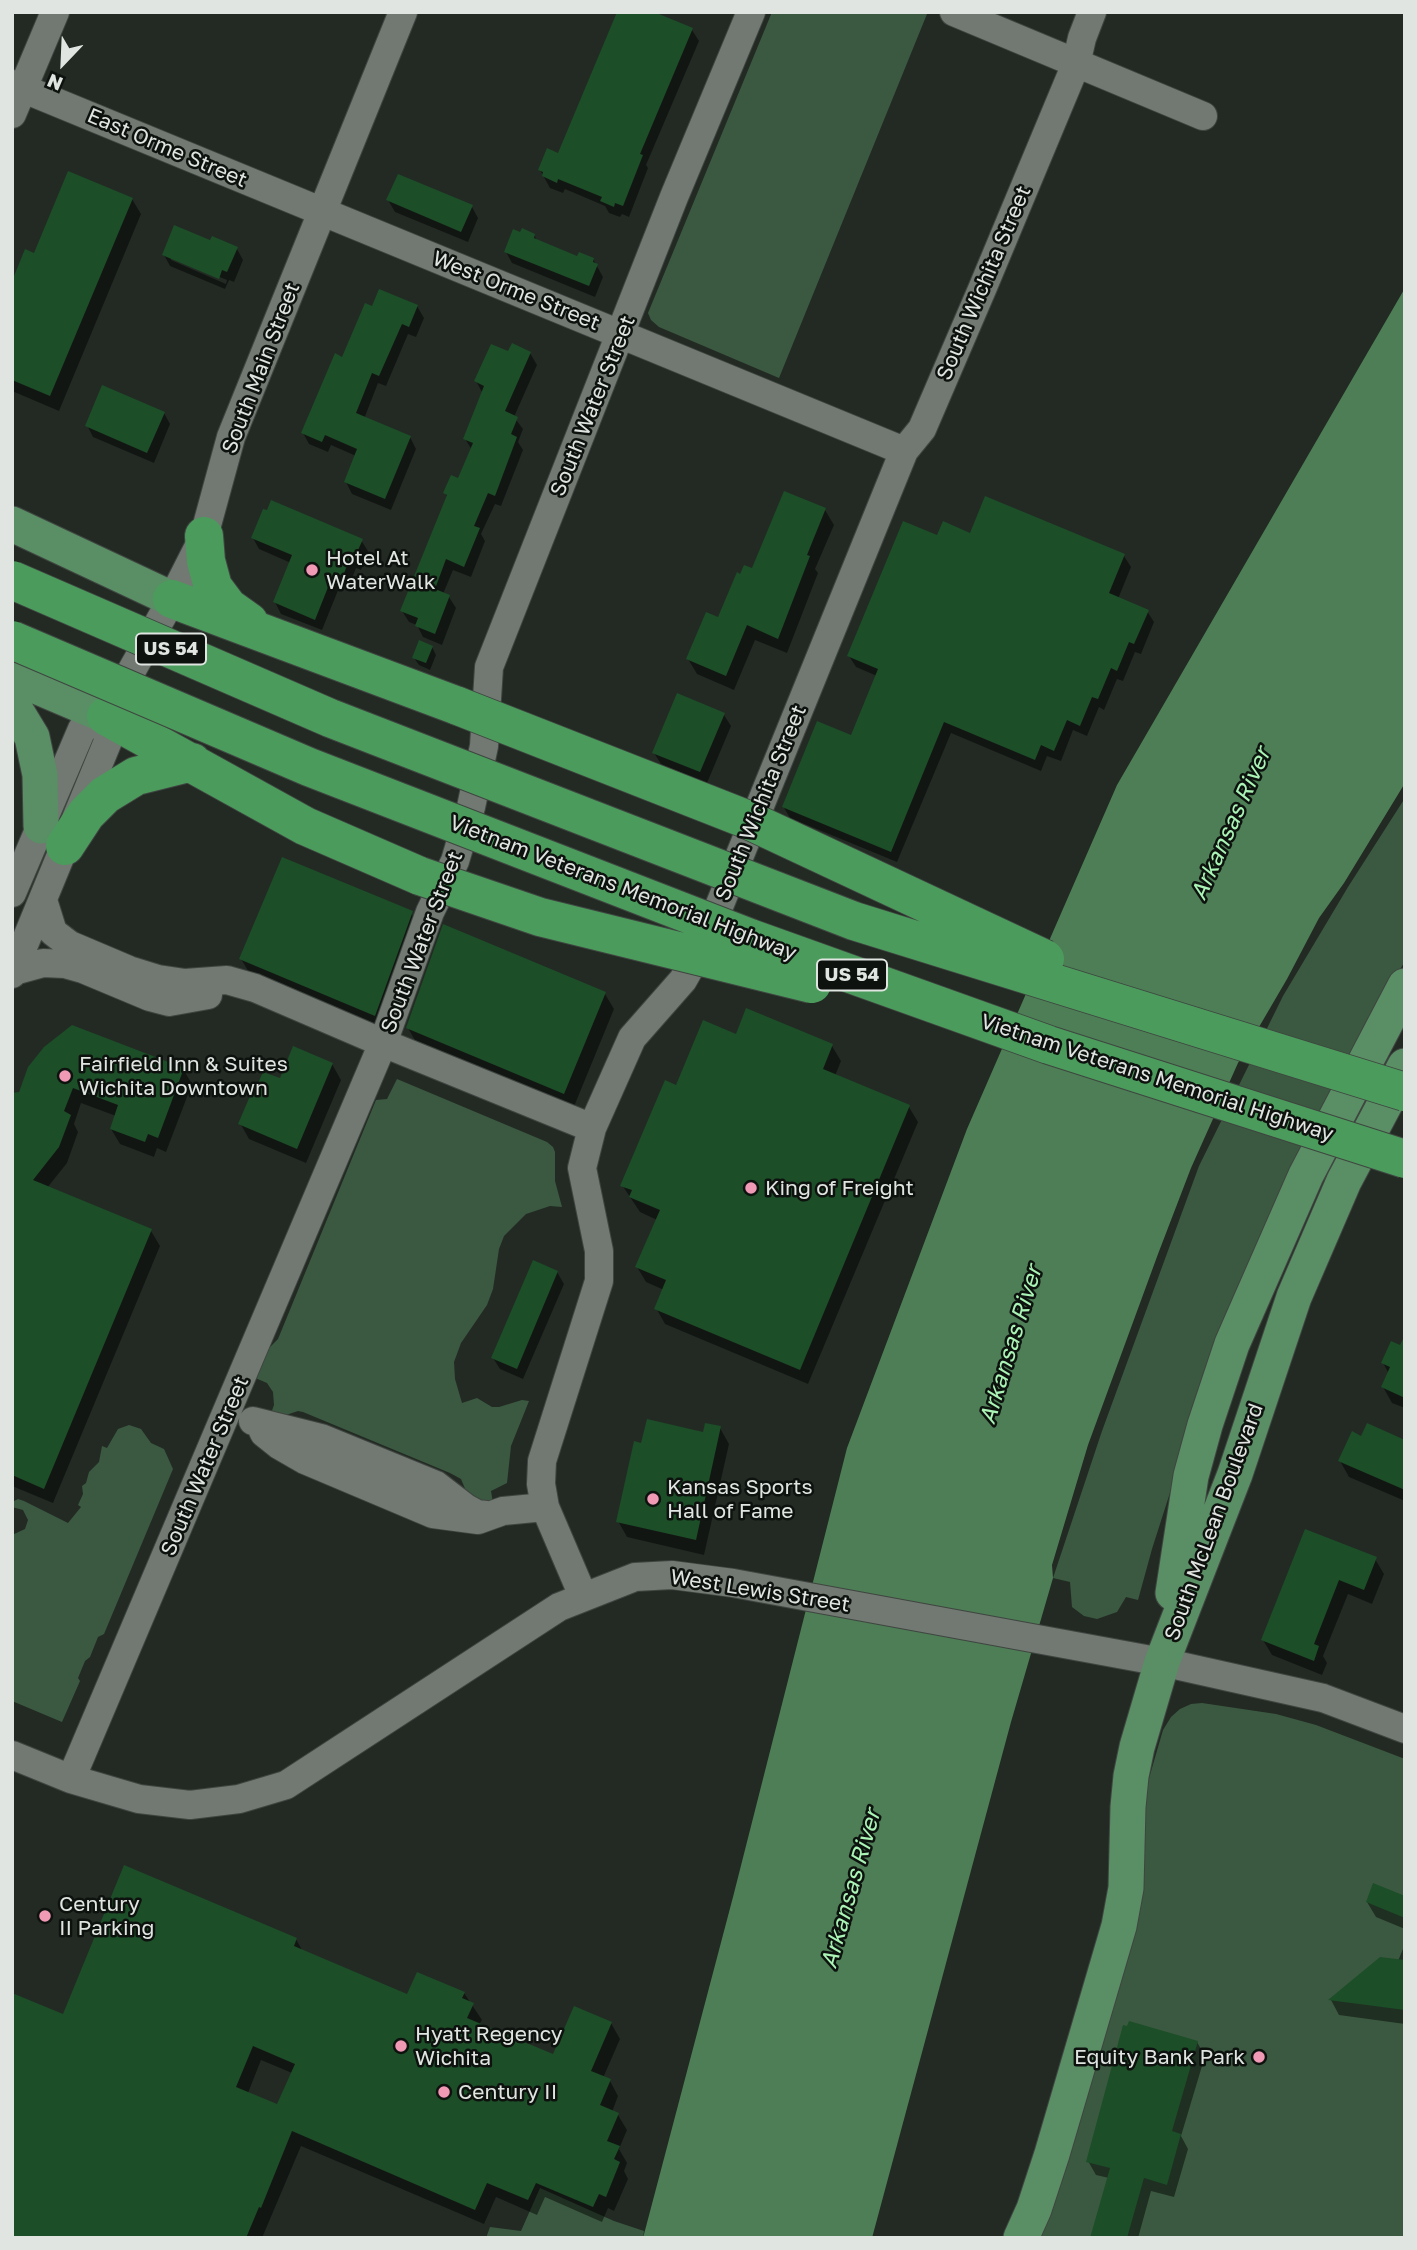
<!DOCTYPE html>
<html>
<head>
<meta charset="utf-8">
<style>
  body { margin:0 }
  #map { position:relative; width:1417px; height:2250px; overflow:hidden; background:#232a24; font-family:"Golos Text",sans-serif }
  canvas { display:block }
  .frame { position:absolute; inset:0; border:14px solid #e0e5e1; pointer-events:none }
  .north { position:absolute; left:28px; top:28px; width:70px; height:70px; -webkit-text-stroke:5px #0e120f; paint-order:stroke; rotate:203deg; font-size:19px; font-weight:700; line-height:28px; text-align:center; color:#e0e5e1 }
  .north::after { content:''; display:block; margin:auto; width:24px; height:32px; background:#e0e5e1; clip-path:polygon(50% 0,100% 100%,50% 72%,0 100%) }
</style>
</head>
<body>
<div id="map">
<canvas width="1417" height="2250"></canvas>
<div class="frame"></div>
<div class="north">N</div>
</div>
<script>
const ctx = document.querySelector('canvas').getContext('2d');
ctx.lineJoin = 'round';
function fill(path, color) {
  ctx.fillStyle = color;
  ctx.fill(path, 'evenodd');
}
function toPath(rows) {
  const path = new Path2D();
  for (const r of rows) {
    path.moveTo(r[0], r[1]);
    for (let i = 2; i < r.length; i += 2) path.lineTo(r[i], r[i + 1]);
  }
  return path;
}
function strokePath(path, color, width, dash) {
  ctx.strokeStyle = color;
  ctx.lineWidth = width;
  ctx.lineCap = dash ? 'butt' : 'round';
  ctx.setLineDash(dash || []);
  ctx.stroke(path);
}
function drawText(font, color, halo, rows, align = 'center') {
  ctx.font = font + ' "Golos Text",sans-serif';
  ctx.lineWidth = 5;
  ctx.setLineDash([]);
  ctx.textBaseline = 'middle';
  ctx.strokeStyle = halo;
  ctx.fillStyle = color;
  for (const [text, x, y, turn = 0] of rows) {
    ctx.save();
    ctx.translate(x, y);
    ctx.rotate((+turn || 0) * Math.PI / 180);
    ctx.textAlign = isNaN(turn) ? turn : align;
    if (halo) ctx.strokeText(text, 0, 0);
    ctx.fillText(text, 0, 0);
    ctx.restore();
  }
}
fill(toPath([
  [772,12,922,12,927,14,779,378,659,327,651,320,648,313],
  [1405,798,1405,961,1380,1004,1191,1427,1152,1549,1138,1600,1126,1597,1117,1612,1097,1619,1084,1616,1072,1607,1070,1582,1053,1578,1102,1431,1199,1166,1283,996,1348,887],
  [397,1079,547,1142,553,1147,555,1152,555,1181,562,1207,550,1206,526,1214,504,1236,499,1249,493,1289,487,1305,461,1343,454,1362,455,1379,462,1403,477,1398,492,1407,499,1407,522,1400,529,1401,511,1446,507,1483,491,1491,493,1503,469,1498,461,1479,450,1473,303,1412,298,1411,283,1416,270,1416,274,1405,273,1392,267,1383,253,1377,263,1354,278,1339,376,1100,387,1099],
  [129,1425,141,1429,151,1443,164,1449,173,1469,104,1634,98,1637,90,1657,85,1661,78,1678,80,1681,62,1722,12,1701,12,1535,25,1529,28,1520,23,1510,12,1507,12,1502,18,1499,24,1501,68,1523,81,1507,78,1505,83,1494,82,1486,86,1483,89,1472,99,1462,102,1446,107,1448,118,1429],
  [1202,1703,1276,1714,1316,1725,1405,1759,1405,2238,1035,2238,1143,1799,1163,1730,1171,1717,1180,1709,1191,1704],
  [540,2188,614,2221,644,2231,643,2238,486,2238,490,2227,521,2231]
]), '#3b5940');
fill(toPath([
  [1405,288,1405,783,1344,883,1319,918,1287,979,1238,1063,1191,1168,1158,1254,1088,1445,1052,1565,1053,1578,1011,1722,872,2238,643,2238,733,1897,847,1448,967,1129,1117,785]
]), '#4d7e55');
fill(toPath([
  [692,30,699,41,646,165,648,168,629,217,622,214,620,217,609,213,605,206,565,189,563,193,550,188,540,170],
  [132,199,141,214,59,411,12,391,12,285],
  [388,200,472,207,478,218,468,242,395,212],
  [534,235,538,242,578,258,593,259,603,277,595,297,512,263,506,252],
  [211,243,237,249,243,260,234,282,229,280,225,289,170,266,164,255],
  [171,257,227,280,226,284,171,260],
  [417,306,424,318,416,337,408,334,386,386,378,383,364,419,410,437,416,449,391,510,352,494,346,482,356,456,331,445,328,452,309,444,303,433,373,309],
  [509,353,530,353,537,365,514,417,523,429,518,442,523,450,501,506,495,504,481,534,485,541,471,577,453,570,443,594,449,597,456,608,442,645,423,637,417,625,409,622,402,611,448,498,445,493,459,480,472,450,465,439,483,394,476,381],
  [164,413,170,424,154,463,93,437,87,425],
  [825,510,834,525,815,569,818,573,787,653,755,640,734,690,697,674,688,659,719,619,741,576,753,570],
  [971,535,1124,556,1131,567,1118,599,1147,611,1154,622,1141,654,1135,652,1123,681,1117,679,1104,710,1099,707,1087,736,1073,730,1061,761,1047,756,1041,771,951,733,897,862,790,818,783,806,852,738,877,676,856,667,849,656,938,537],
  [253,538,361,540,368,551,361,570,356,568,349,586,341,583,322,630,281,614,275,602,291,563,259,549],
  [432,647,436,655,430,670,419,665,414,658],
  [724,715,731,726,707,783,661,764,654,753],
  [411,913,420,928,384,1030,250,974,241,959],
  [605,994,614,1009,573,1109,417,1044,408,1028],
  [736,1036,832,1046,841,1061,835,1076,909,1107,918,1122,808,1384,665,1324,656,1308,664,1290,646,1282,637,1267,657,1220,640,1212,622,1185,677,1087],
  [332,1064,341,1080,306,1163,249,1139,240,1123,281,1081],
  [183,1069,192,1084,166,1152,157,1148,154,1157,120,1144,111,1129,116,1116,81,1103,74,1124,78,1132,67,1163,47,1188,151,1231,160,1246,53,1503,12,1486,12,1095],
  [557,1272,564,1284,523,1379,500,1369,493,1358],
  [1405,1349,1405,1408,1392,1403,1383,1387,1389,1374,1383,1363],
  [720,1428,729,1444,704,1555,627,1537,618,1521,643,1445,705,1434],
  [1362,1438,1405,1442,1405,1501,1349,1477,1340,1461],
  [1306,1531,1375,1559,1384,1574,1372,1604,1348,1594,1323,1656,1327,1663,1322,1675,1272,1655,1263,1640],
  [1405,1898,1405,1929,1376,1917,1367,1902],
  [296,1939,303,1952,408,1997,464,1993,482,2020,479,2025,554,2057,611,2023,620,2039,603,2078,610,2081,618,2096,612,2112,618,2115,627,2130,619,2149,627,2163,624,2171,628,2179,614,2211,608,2208,602,2222,545,2197,537,2215,496,2197,484,2224,301,2146,262,2238,12,2238,63,2016],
  [261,2060,292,2073,278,2106,248,2093],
  [1405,1944,1405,2024,1339,2015,1331,2000,1398,1961],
  [1197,2042,1205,2056,1181,2136,1188,2149,1174,2197,1151,2191,1138,2238,1093,2238,1109,2178,1096,2175,1088,2161]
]), '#0007');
fill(toPath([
  [617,12,654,12,693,28,640,154,643,155,623,206,615,203,614,207,600,201,602,197,558,179,557,183,542,176,543,172,538,170,547,148,558,153],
  [68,171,133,198,50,396,12,380,12,281,25,249,34,253],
  [398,174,473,205,461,232,386,200],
  [174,225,210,240,212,236,238,247,227,272,222,270,219,279,162,255],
  [522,228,535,234,534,238,577,256,579,252,594,258,593,262,598,264,589,286,504,252,513,229,520,232],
  [379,289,418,305,409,327,402,324,379,376,372,373,356,413,411,436,385,499,344,482,357,449,325,435,322,442,301,433,335,353,342,357,365,303,372,306],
  [512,343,531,352,505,411,518,417,511,434,517,437,495,496,488,493,474,526,480,528,464,567,446,559,435,589,450,595,435,634,415,626,418,618,400,611,447,495,443,493,451,475,458,478,473,443,463,439,484,386,474,381,491,344,508,351],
  [102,385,165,412,147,453,85,426],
  [784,491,826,508,807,555,810,556,778,639,747,625,726,676,686,659,706,612,718,617,737,572,740,574,744,565,752,568],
  [985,496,1125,554,1109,593,1149,610,1134,644,1129,642,1117,671,1111,668,1098,699,1092,697,1080,726,1067,720,1054,751,1041,745,1035,760,944,722,891,852,782,807,817,721,851,735,878,669,847,656,903,521,937,535,943,521,970,533],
  [271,500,363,539,354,559,350,558,343,576,334,572,315,620,273,602,292,555,251,538,263,509,267,510],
  [419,640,433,646,426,663,412,658],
  [677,693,725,713,700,772,652,753],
  [282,857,413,911,375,1016,239,959],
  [443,924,606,992,564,1094,406,1028],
  [746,1008,833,1044,823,1069,910,1105,800,1370,654,1309,666,1280,635,1267,660,1210,629,1197,632,1190,620,1186,665,1080,676,1085,703,1020,736,1034],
  [72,1025,184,1068,158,1138,148,1134,145,1142,110,1129,118,1105,73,1088,64,1111,71,1115,59,1147,33,1180,152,1229,44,1489,12,1475,12,1093,19,1092,28,1067,44,1047],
  [293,1046,333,1063,297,1149,238,1124,253,1089,255,1090,263,1072,280,1078],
  [533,1260,558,1271,517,1369,491,1358],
  [1405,1335,1405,1398,1381,1387,1390,1367,1381,1363,1391,1341,1400,1345],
  [647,1419,703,1432,705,1423,721,1426,696,1540,616,1522,634,1441,641,1443],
  [1367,1423,1405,1440,1405,1490,1338,1461,1352,1431,1361,1436],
  [1305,1529,1377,1557,1364,1590,1339,1580,1314,1644,1319,1646,1314,1661,1261,1640],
  [124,1865,297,1938,294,1946,407,1994,417,1972,465,1992,462,1998,474,2003,467,2018,553,2054,574,2006,612,2022,591,2071,611,2079,600,2105,619,2113,607,2141,620,2146,614,2159,620,2162,606,2197,599,2194,593,2207,536,2183,528,2200,487,2183,475,2210,292,2131,261,2208,259,2207,246,2238,12,2238,12,1993,63,2014],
  [253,2046,295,2064,277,2104,236,2087],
  [1373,1883,1405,1896,1405,1918,1366,1902],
  [1380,1957,1405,1960,1405,2010,1328,2000],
  [1129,2021,1198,2041,1172,2131,1181,2134,1167,2185,1144,2178,1127,2238,1090,2238,1110,2168,1086,2162,1123,2025,1127,2026]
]), '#1c4e28');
const minor = toPath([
  [954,12,1203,116],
  [12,84,904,451],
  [12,114,55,12],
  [12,893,82,729,106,716,172,599,204,536,231,437,403,12],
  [43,900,53,932,70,945,129,970,158,979,185,983,227,980,255,988,383,1043,592,1128],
  [14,971,43,963,65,964,83,969,150,997,169,1002,208,995],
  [12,974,108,741,106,716],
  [253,1421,321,1438,436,1485,466,1508,477,1514,486,1515],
  [260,1424,264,1433,279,1445,305,1460,433,1514,478,1520,503,1511,545,1507],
  [583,1596,545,1507,541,1484,542,1461,599,1281,599,1251,582,1168,592,1128,632,1038,683,980,705,941,904,451,922,429,983,287,1076,64,1082,38,1092,12],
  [12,1755,71,1779,139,1799,190,1805,239,1799,286,1785,559,1607,635,1577,672,1575,733,1583,1162,1662,1323,1698,1405,1729],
  [71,1779,383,1043,430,912,455,861,471,807,484,746,489,667,674,197,751,12]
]);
const major = toPath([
  [12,524,172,599],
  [12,676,106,716],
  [12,704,32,737,40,775,41,826],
  [1173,1593,1191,1476,1205,1425,1232,1344,1306,1175,1405,986],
  [1021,2238,1034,2209,1052,2154,1119,1926,1126,1888,1128,1807,1131,1776,1137,1747,1162,1662,1235,1474,1294,1297,1344,1181,1405,1066]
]);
const highway = toPath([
  [204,536,206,561,213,587,228,607,249,622],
  [172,599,458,706],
  [106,716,305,826,420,876],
  [65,846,86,814,105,795,136,776,192,762]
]);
strokePath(minor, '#3f4540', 30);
strokePath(major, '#3f4540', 37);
strokePath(highway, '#3f4540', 40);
strokePath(minor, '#717972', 28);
strokePath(major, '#5a8e65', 35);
strokePath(highway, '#4b9c5c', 38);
const highwayBridge = toPath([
  [12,580,330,718,854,921,1405,1092],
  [12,640,309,767,750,938,1049,1045,1405,1159],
  [458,706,746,819,1045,959],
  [420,876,540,917,812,984]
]);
strokePath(highwayBridge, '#3f4540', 40, []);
strokePath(highwayBridge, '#4b9c5c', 38);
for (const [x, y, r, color] of [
  [312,570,7,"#f09ab6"],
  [65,1076,7,"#f09ab6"],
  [751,1188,7,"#f09ab6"],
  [653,1499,7,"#f09ab6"],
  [45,1916,7,"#f09ab6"],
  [401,2046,7,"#f09ab6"],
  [1259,2057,7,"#f09ab6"],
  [444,2092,7,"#f09ab6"]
]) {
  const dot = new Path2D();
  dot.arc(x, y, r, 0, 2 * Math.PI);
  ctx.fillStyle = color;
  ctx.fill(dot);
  strokePath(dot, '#0e120f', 2.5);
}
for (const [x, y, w] of [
  [171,649,70],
  [852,975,70]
]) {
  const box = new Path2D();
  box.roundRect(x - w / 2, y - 15.5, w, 31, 5);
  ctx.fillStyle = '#0e120f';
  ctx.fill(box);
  strokePath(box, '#e0e5e1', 2);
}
drawText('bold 19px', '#e0e5e1', null, [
  ["US 54",171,649],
  ["US 54",852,975]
]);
drawText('21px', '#e0e5e1', '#0e120f', [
  ["East Orme Street",167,148,23],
  ["South Wichita Street",984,283,-67],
  ["West Orme Street",516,291,22],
  ["South Main Street",261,368,-69],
  ["South Water Street",593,406,-68],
  ["South Wichita Street",761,803,-68],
  ["Vietnam Veterans Memorial Highway",623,888,21],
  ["South Water Street",422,942,-69],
  ["Vietnam Veterans Memorial Highway",1157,1078,18],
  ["South Water Street",205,1466,-67],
  ["South McLean Boulevard",1214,1522,-70],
  ["West Lewis Street",760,1591,9]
]);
drawText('21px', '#e0e5e1', '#0e120f', [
  ["Hotel At",326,558],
  ["WaterWalk",326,582],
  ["Fairfield Inn & Suites",79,1064],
  ["Wichita Downtown",79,1088],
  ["King of Freight",765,1188],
  ["Kansas Sports",667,1487],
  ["Hall of Fame",667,1511],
  ["Century",59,1904],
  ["II Parking",59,1928],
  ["Hyatt Regency",415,2034],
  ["Wichita",415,2058],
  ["Equity Bank Park",1245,2057,"right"],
  ["Century II",458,2092]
], 'left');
drawText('italic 23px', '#aaf5b6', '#0e120f', [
  ["Arkansas River",1231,824,-66],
  ["Arkansas River",1011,1345,-73],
  ["Arkansas River",851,1889,-74]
]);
</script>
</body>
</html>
